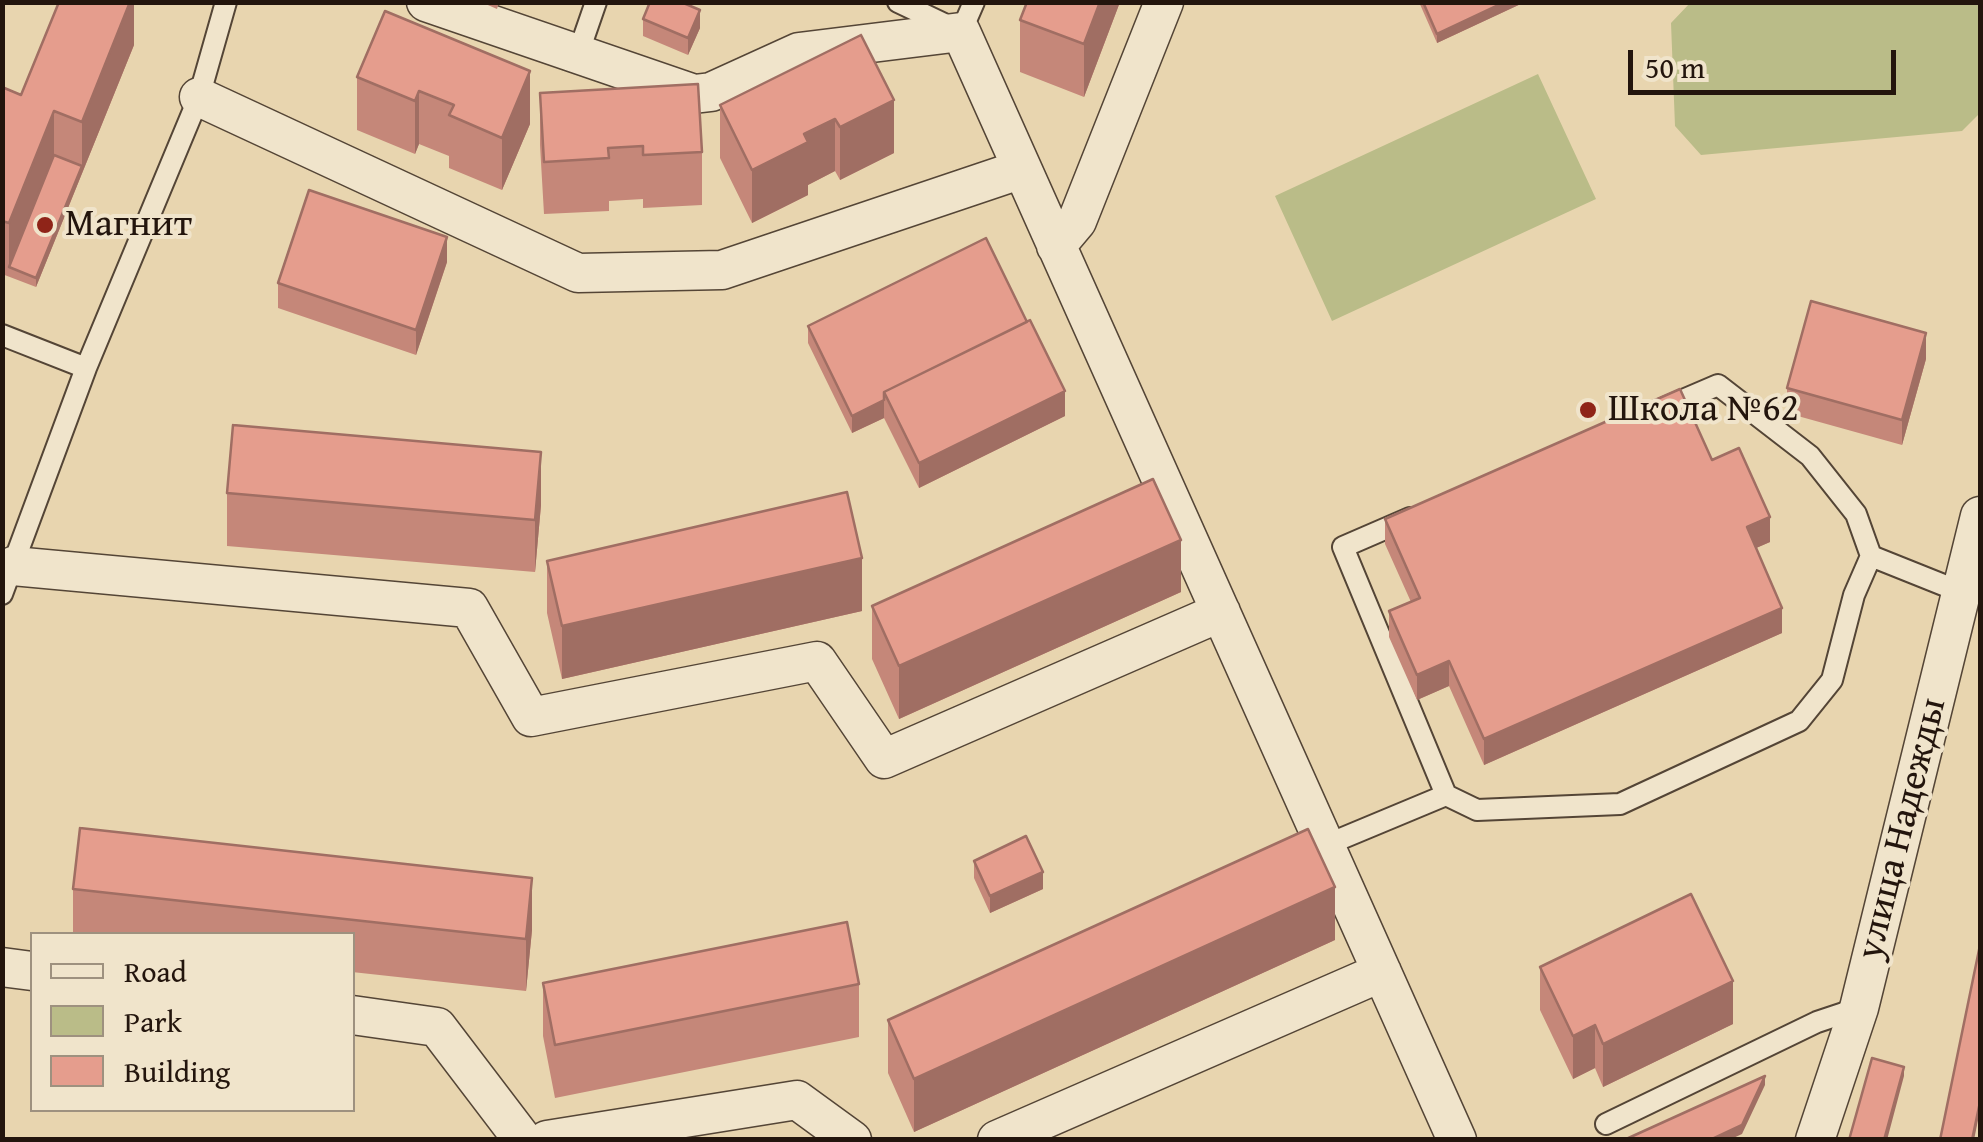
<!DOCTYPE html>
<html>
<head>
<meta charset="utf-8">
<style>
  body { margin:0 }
  #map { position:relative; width:1983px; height:1142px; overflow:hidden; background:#e8d5af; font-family:"Gentium Book Plus",serif }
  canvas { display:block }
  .frame { position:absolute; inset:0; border:5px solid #23150d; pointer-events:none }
  .legend { position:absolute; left:30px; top:932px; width:325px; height:180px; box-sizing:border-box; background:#f0e4cb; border:2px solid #9e917f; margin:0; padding:12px 18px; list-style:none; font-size:30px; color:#23150d }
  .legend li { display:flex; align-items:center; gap:20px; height:50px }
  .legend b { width:50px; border:2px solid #9e917f }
  .scale { position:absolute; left:1628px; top:50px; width:268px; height:45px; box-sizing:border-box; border:5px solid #23150d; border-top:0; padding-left:12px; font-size:30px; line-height:35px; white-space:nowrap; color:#23150d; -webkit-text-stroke:8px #f0e4cb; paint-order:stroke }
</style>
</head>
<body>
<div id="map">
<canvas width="1983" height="1142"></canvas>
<div class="frame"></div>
<ul class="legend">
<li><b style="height:12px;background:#f0e4cb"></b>Road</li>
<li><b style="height:28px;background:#babc88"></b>Park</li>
<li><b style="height:28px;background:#e59d8d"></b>Building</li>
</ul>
<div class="scale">50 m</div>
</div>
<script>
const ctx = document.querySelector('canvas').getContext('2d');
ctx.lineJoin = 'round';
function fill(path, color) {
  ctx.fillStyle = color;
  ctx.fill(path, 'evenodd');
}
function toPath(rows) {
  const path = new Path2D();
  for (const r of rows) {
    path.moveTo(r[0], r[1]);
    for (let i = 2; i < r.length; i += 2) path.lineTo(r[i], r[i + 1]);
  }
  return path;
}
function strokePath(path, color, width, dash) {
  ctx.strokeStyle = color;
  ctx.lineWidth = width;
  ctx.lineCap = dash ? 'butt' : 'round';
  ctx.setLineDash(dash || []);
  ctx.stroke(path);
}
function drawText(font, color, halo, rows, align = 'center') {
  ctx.font = font + ' "Gentium Book Plus",serif';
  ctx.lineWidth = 8;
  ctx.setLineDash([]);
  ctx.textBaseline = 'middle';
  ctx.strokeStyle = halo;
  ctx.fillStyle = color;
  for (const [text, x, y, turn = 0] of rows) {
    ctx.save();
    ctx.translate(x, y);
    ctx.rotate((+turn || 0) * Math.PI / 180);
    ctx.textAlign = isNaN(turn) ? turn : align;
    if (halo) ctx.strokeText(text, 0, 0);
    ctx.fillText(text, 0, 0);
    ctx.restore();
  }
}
fill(toPath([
  [1690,3,1980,3,1980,113,1962,131,1701,155,1675,126,1671,23],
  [1538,74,1596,199,1332,321,1275,196]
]), '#babc88');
const lane = toPath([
  [898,2,961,32,974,2],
  [577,57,596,2],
  [2,335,86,368],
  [1662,409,1718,385,1810,456,1856,514,1871,556,1961,592],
  [1410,518,1343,547,1446,795,1477,810,1620,804,1799,721,1832,680,1854,595,1871,556],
  [2,594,86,368,199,97,226,2],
  [1326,845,1446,795],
  [1606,1124,1817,1022,1859,1008]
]);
const street = toPath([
  [426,2,694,94,711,92,799,52,961,32,1457,1140],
  [199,97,578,273,722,270,1022,169],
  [1056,246,1077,221,1164,2],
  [13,566,469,608,531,717,817,661,884,759,1221,612],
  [2,967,32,971],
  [352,1015,437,1027,523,1140],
  [547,1140,797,1100,852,1140],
  [997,1140,1382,972],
  [1815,1140,1859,1008,1980,516]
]);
strokePath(lane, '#544536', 24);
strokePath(street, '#544536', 41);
strokePath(lane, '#f0e4cb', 20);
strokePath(street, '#f0e4cb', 38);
fill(toPath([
  [134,2,134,45,36,287,2,274,2,87,21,95],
  [481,2,499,2,497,9],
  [1027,2,1120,2,1084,97,1020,72,1020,20],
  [1419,2,1525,2,1437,43],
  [385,11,530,124,502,190,449,168,449,156,419,144,415,154,357,130,357,77],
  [643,19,700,28,688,55,643,36],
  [861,35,894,153,840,180,835,171,808,185,808,195,752,223,720,158,720,105],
  [540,93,702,152,702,205,643,208,643,199,609,201,609,211,544,214,540,145],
  [447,262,416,355,278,308,278,283],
  [808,326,1065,416,919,488,884,418,852,433,808,343],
  [1926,359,1902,445,1787,413,1787,388],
  [1712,460,1770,542,1756,548,1782,633,1484,765,1449,686,1417,700,1389,637,1389,611,1411,602,1385,544,1385,519],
  [227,493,541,505,535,572,227,546],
  [547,561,862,611,562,679,547,613],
  [1181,592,899,719,872,659,872,606],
  [974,861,1043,889,990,913,974,878],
  [73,889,532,930,526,991,352,972,352,934,73,934],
  [1335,940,914,1132,888,1073,888,1020],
  [1540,967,1733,1024,1603,1087,1595,1068,1573,1079,1540,1010],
  [543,983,859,984,859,1037,555,1098,543,1036]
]), '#c58779');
fill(toPath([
  [130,2,134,2,134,45,36,287,36,278,82,166,82,122],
  [1100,2,1120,2,1084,97,1084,44],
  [1505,2,1525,2,1437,43,1437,34],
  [700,10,700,28,688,55,688,38],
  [530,71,530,124,502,190,502,138],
  [419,91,419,144,415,154,415,101],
  [894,100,894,153,840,180,840,127],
  [54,111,54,164,9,267,9,223],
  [835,119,835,171,808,185,808,195,752,223,752,170,804,134],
  [447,237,447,262,416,355,416,330],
  [1926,333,1926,359,1902,445,1902,420],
  [1065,391,1065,416,919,488,919,463],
  [884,400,884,418,852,433,852,416],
  [541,452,541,505,535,572,535,520],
  [1770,517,1770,542,1747,552,1747,527],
  [1181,540,1181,592,899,719,899,666],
  [862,558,862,611,562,679,562,626],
  [1782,608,1782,633,1484,765,1484,739],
  [1449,661,1449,686,1417,700,1417,675],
  [1043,872,1043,889,990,913,990,896],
  [532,878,532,930,526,991,526,939],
  [1335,887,1335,940,914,1132,914,1079],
  [1733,981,1733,1024,1603,1087,1603,1044],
  [1595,1025,1595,1068,1573,1079,1573,1036],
  [1904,1067,1904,1076,1887,1140,1884,1140],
  [1765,1076,1765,1085,1742,1134,1729,1140,1710,1140],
  [1980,1102,1980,1110,1974,1140,1972,1140]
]), '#a06e63');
const building = toPath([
  [59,2,130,2,82,122,54,111,9,223,2,221,2,87,21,95,59,2],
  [650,2,681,2,700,10,688,38,643,19,650,2],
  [1027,2,1100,2,1084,44,1020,20,1027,2],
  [1423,2,1505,2,1437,34,1423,2],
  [385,11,530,71,502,138,449,115,454,105,419,91,415,101,357,77,385,11],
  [861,35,894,100,840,127,835,119,804,134,808,142,752,170,720,105,861,35],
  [698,84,702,152,643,155,643,146,608,148,609,158,544,162,540,93,698,84],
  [54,155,82,166,36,278,9,267,54,155],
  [309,190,447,237,416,330,278,283,309,190],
  [986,238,1027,322,884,392,884,400,852,416,808,326,986,238],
  [1811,301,1926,333,1902,420,1787,388,1811,301],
  [1030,320,1065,391,919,463,884,392,1030,320],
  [1680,389,1712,460,1739,448,1770,517,1747,527,1782,608,1484,739,1449,661,1417,675,1389,611,1420,598,1385,519,1680,389],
  [233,425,541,452,535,520,227,493,233,425],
  [1153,479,1181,540,899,666,872,606,1153,479],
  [847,492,862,558,562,626,547,561,847,492],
  [80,828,532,878,526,939,73,889,80,828],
  [1308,829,1335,887,914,1079,888,1020,1308,829],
  [1026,836,1043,872,990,896,974,861,1026,836],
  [1691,894,1733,981,1603,1044,1595,1025,1573,1036,1540,967,1691,894],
  [847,922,859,984,555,1045,543,983,847,922],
  [1980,945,1980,1102,1972,1140,1940,1140,1980,945],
  [1872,1058,1904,1067,1884,1140,1849,1140,1872,1058],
  [1765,1076,1742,1125,1710,1140,1624,1140,1765,1076]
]);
fill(building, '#e59d8d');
strokePath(building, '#a06e63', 2.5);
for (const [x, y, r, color] of [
  [45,225,10,"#8f2418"],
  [1588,410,10,"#8f2418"]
]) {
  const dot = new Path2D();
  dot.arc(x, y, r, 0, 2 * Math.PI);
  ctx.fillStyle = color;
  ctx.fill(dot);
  strokePath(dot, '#f0e4cb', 4);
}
drawText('38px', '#23150d', '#f0e4cb', [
  ["Магнит",65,225],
  ["Школа №62",1608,410]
], 'left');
drawText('38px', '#23150d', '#f0e4cb', [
  ["улица Надежды",1903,829,-76]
]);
</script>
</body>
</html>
